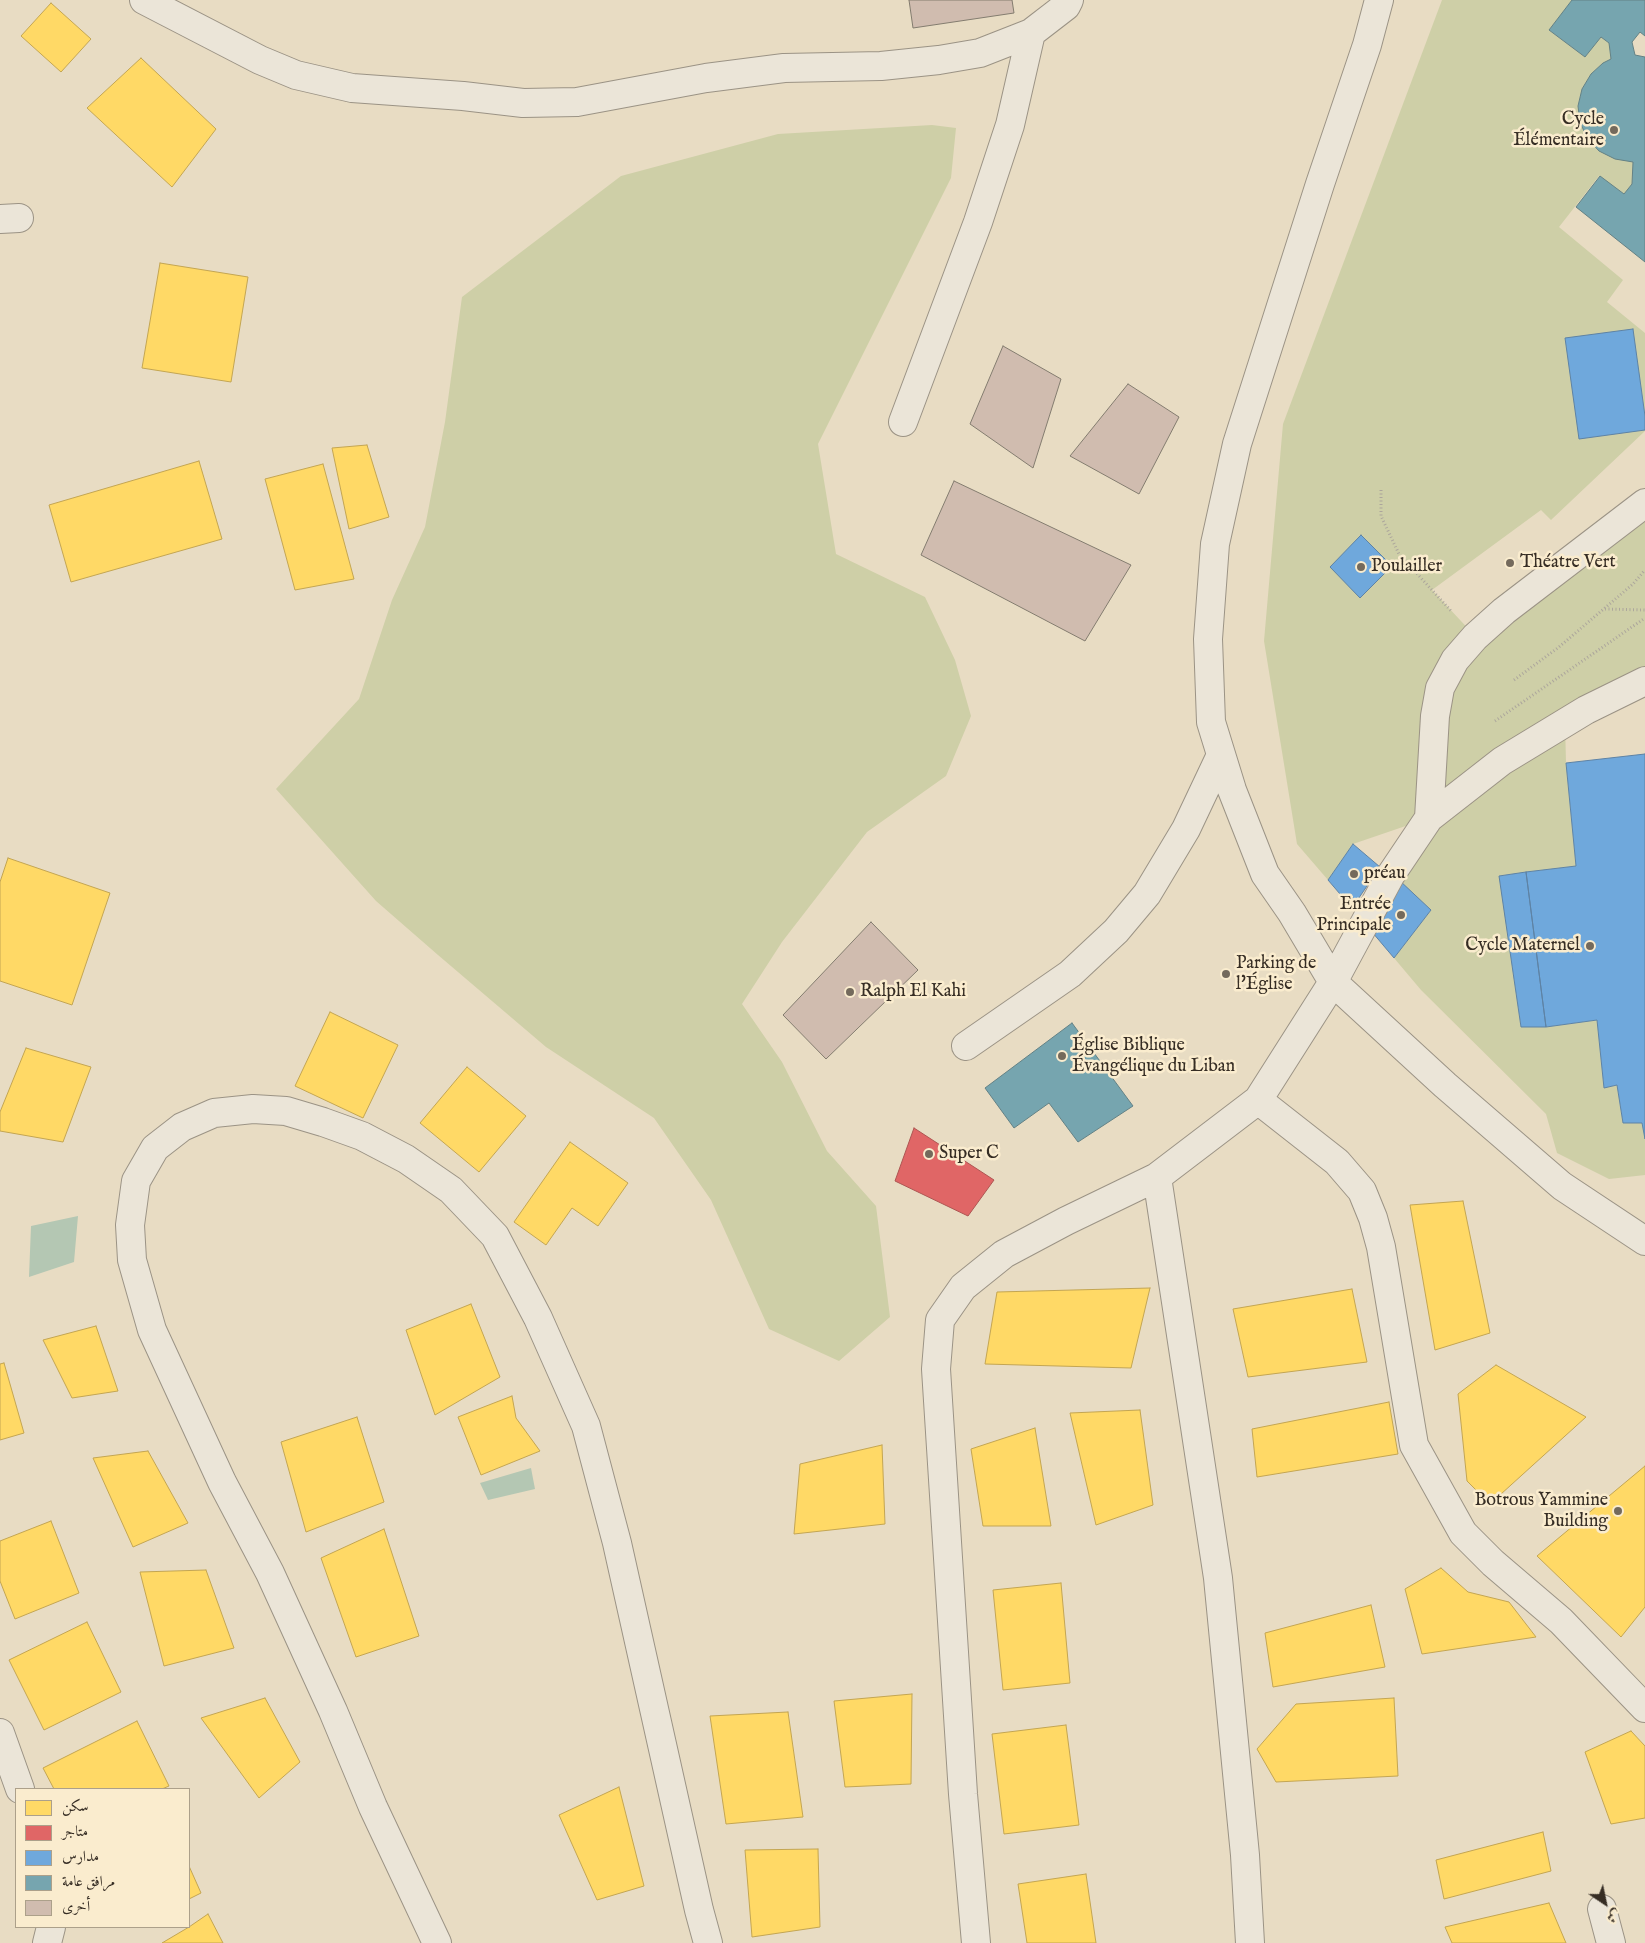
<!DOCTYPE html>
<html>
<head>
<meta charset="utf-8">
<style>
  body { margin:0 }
  #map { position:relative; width:1645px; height:1943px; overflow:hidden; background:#e8dcc3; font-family:"IM FELL English",Amiri,serif }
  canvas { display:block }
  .legend { position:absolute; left:15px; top:1788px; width:175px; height:140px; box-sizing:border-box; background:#faecce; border:1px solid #aca08a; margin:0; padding:6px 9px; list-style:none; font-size:15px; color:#362d24 }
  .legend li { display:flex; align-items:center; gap:10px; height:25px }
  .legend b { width:25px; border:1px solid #aca08a }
  .north { position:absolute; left:1580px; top:1878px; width:50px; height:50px; -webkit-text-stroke:4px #faecce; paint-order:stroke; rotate:146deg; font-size:14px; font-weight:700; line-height:20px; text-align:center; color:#362d24 }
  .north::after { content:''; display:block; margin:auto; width:18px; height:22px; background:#362d24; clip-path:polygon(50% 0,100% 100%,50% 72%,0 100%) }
</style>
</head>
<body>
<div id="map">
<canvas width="1645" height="1943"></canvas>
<ul class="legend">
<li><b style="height:14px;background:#ffd966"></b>سكن</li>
<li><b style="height:14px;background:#e06666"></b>متاجر</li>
<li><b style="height:14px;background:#6fa8dc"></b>مدارس</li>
<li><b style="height:14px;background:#76a5af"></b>مرافق عامة</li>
<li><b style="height:14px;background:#d0bcaf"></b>أخرى</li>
</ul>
<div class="north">ش</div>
</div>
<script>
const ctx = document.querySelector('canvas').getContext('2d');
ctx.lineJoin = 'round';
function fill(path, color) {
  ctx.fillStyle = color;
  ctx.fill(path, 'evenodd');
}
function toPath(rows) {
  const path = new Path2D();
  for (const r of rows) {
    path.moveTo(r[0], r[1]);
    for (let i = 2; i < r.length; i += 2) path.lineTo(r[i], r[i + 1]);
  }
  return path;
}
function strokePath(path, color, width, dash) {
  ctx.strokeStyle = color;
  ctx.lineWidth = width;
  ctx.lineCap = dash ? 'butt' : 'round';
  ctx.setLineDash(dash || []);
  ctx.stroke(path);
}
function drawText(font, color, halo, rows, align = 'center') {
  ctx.font = font + ' "IM FELL English",serif';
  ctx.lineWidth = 5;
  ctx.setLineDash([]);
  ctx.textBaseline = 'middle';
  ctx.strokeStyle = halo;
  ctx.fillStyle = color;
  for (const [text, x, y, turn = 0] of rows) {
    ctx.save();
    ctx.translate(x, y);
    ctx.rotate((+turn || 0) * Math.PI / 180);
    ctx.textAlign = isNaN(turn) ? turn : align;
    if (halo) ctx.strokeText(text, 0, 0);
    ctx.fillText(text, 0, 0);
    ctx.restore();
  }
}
fill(toPath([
  [1442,0,1572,0,1549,30,1585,57,1601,37,1609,43,1611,59,1603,63,1591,74,1582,89,1578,106,1580,122,1587,138,1633,162,1632,184,1624,194,1599,176,1559,227,1623,280,1607,302,1645,333,1645,431,1551,520,1541,510,1432,590,1475,636,1645,503,1645,681,1565,722,1566,763,1576,866,1500,876,1521,1027,1546,1027,1597,1020,1604,1088,1617,1085,1623,1123,1642,1123,1645,1139,1645,1175,1609,1179,1557,1153,1546,1114,1421,990,1394,958,1431,910,1390,876,1429,818,1353,844,1328,880,1297,844,1264,641,1283,424],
  [932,125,956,128,951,178,818,444,836,554,925,597,955,660,971,716,946,776,867,832,782,942,742,1004,782,1062,827,1151,876,1206,890,1317,839,1361,769,1329,711,1200,654,1118,546,1047,438,955,376,901,276,789,359,699,392,600,425,527,445,422,462,297,621,176,778,134]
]), '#cecfa7');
fill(toPath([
  [78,1216,74,1262,29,1277,31,1226],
  [531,1468,535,1489,488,1500,480,1483]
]), '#b4c7b3');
const homes = toPath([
  [51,3,91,39,61,72,21,36,51,3],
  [141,58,216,129,172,187,87,108,141,58],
  [160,263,248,277,231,382,142,368,160,263],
  [367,445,389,517,349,529,332,448,367,445],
  [199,461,222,539,71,582,49,505,199,461],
  [323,464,354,579,295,590,265,479,323,464],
  [8,858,110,893,72,1005,0,981,0,882,8,858],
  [330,1012,398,1045,363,1118,295,1086,330,1012],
  [26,1048,91,1067,63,1142,0,1131,0,1112,26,1048],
  [467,1067,526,1116,479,1172,420,1123,467,1067],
  [570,1142,628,1183,598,1226,572,1208,546,1245,514,1222,570,1142],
  [1463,1201,1490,1333,1435,1350,1410,1205,1463,1201],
  [1150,1288,1131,1368,985,1364,997,1292,1150,1288],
  [1352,1289,1367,1362,1248,1377,1233,1309,1352,1289],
  [471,1304,500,1377,435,1415,406,1330,471,1304],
  [96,1326,118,1391,72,1398,43,1340,96,1326],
  [4,1363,24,1433,0,1440,0,1364,4,1363],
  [1496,1365,1586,1417,1490,1504,1467,1481,1458,1394,1496,1365],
  [512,1396,516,1418,540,1451,481,1475,458,1417,512,1396],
  [1389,1402,1398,1454,1257,1477,1252,1429,1389,1402],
  [1140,1410,1153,1505,1096,1525,1070,1413,1140,1410],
  [357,1417,384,1502,306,1532,281,1442,357,1417],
  [1035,1428,1051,1526,983,1526,971,1449,1035,1428],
  [882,1445,885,1524,794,1534,800,1464,882,1445],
  [148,1451,188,1523,133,1547,93,1458,148,1451],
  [1645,1466,1645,1607,1621,1637,1537,1556,1645,1466],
  [51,1521,79,1593,15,1619,0,1581,0,1541,51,1521],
  [384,1529,419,1636,356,1657,321,1558,384,1529],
  [1441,1568,1468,1592,1509,1602,1536,1637,1422,1654,1405,1589,1441,1568],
  [206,1570,234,1648,164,1666,140,1572,206,1570],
  [1061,1583,1070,1683,1003,1690,993,1590,1061,1583],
  [1371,1605,1385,1667,1273,1687,1265,1633,1371,1605],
  [87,1622,121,1692,44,1730,9,1660,87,1622],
  [912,1694,911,1784,845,1787,834,1701,912,1694],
  [265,1698,300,1762,259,1798,201,1718,265,1698],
  [1394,1698,1398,1776,1276,1782,1257,1749,1296,1704,1394,1698],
  [788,1712,803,1817,726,1824,710,1716,788,1712],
  [137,1721,169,1786,162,1789,54,1789,43,1768,137,1721],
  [1066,1725,1079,1825,1004,1834,992,1734,1066,1725],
  [1631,1731,1645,1746,1645,1818,1611,1824,1585,1752,1631,1731],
  [619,1787,644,1886,597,1900,559,1815,619,1787],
  [1543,1832,1551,1871,1444,1899,1436,1860,1543,1832],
  [818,1849,820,1927,752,1937,745,1850,818,1849],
  [189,1866,201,1893,189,1899,189,1866],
  [1086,1874,1096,1943,1027,1943,1018,1884,1086,1874],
  [1549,1903,1566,1943,1452,1943,1445,1927,1549,1903],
  [208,1914,223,1943,162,1943,189,1927,208,1914]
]);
fill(homes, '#ffd966');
strokePath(homes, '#c3a552', 1);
const shops = toPath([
  [914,1128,994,1180,968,1216,895,1181,914,1128]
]);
fill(shops, '#e06666');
strokePath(shops, '#ad5552', 1);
const schools = toPath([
  [1633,329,1645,416,1645,430,1579,439,1565,338,1633,329],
  [1361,535,1392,566,1360,598,1330,567,1361,535],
  [1645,754,1645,1139,1642,1123,1623,1123,1617,1085,1604,1088,1597,1020,1546,1027,1526,872,1576,866,1566,763,1645,754],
  [1353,844,1380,867,1352,908,1328,880,1353,844],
  [1526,872,1546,1027,1521,1027,1499,876,1526,872],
  [1398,879,1431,910,1394,958,1367,926,1398,879]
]);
fill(schools, '#6fa8dc');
strokePath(schools, '#5e83a5', 1);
const public = toPath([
  [1572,0,1645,0,1645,36,1640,32,1632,42,1635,55,1645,57,1645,262,1576,207,1600,176,1624,194,1632,184,1633,162,1615,159,1599,151,1587,138,1580,122,1578,106,1582,89,1591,74,1603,63,1611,59,1609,43,1601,37,1585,57,1549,30,1572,0],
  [1072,1023,1133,1106,1078,1142,1049,1103,1014,1128,985,1088,1072,1023]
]);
fill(public, '#76a5af');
strokePath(public, '#638185', 1);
const building = toPath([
  [909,0,1012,0,1014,13,913,28,909,0],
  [1003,346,1061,379,1033,468,970,424,1003,346],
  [1128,384,1179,417,1139,494,1070,456,1128,384],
  [954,481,1131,565,1085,641,921,555,954,481],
  [871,922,918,970,826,1059,783,1015,871,922]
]);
fill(building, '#d0bcaf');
strokePath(building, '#837c6f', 1);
const minor = toPath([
  [144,0,260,60,296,75,352,88,463,96,523,103,577,102,706,78,784,68,881,66,939,60,980,53,1031,33,1066,6,1069,0],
  [1379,0,1367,45,1320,184,1237,444,1215,544,1208,639,1211,722,1232,790,1265,874,1292,913,1333,982,1445,1085,1562,1186,1645,1241],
  [0,219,19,218],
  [903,422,978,222,1010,125,1031,33],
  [1429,818,1435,716,1440,688,1455,660,1475,637,1504,611,1645,503],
  [966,1046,1070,974,1116,931,1147,894,1186,829,1221,755],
  [1258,1100,1337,1162,1362,1191,1373,1218,1381,1247,1414,1445,1463,1533,1493,1563,1561,1621,1645,1708],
  [1157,1177,1218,1578,1245,1855,1250,1943],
  [0,1733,20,1789],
  [1602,1909,1611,1943],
  [47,1943,51,1927],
  [437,1943,373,1807,333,1711,270,1573,222,1482,152,1330,132,1260,130,1225,136,1181,155,1148,182,1127,214,1113,253,1109,286,1111,323,1122,362,1136,406,1159,451,1190,495,1236,538,1318,586,1426,617,1543,699,1910,708,1943],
  [976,1943,963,1794,936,1369,940,1320,963,1287,1004,1254,1066,1221,1157,1177,1258,1100,1333,982,1390,876,1429,818,1502,761,1586,710,1645,681]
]);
strokePath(minor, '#9b9385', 30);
strokePath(toPath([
  [1381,490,1381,516,1399,554,1452,612],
  [1605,609,1645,610],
  [1514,680,1559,647,1633,584,1645,570],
  [1495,721,1645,618]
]), '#aca69c', 3, [1, 2.5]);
strokePath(minor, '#ebe5d8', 28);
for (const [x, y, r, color] of [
  [1614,130,5,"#746a5c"],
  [1510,563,5,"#746a5c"],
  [1361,567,5,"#746a5c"],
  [1354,874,5,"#746a5c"],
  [1401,915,5,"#746a5c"],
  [1590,946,5,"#746a5c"],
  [1226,974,5,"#746a5c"],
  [850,992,5,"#746a5c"],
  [1062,1056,5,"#746a5c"],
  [929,1154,5,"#746a5c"],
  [1618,1511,5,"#746a5c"]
]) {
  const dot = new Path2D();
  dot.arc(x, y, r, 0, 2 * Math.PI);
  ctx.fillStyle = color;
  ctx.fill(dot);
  strokePath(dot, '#faecce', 2);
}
drawText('18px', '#362d24', '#faecce', [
  ["Cycle",1604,120,"right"],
  ["Élémentaire",1604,141,"right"],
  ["Théatre Vert",1520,563],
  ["Poulailler",1371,567],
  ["préau",1364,874],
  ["Entrée",1391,905,"right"],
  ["Principale",1391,926,"right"],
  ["Cycle Maternel",1580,946,"right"],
  ["Parking de",1236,964],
  ["l'Église",1236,985],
  ["Ralph El Kahi",860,992],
  ["Église Biblique",1072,1046],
  ["Évangélique du Liban",1072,1067],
  ["Super C",939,1154],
  ["Botrous Yammine",1608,1501,"right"],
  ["Building",1608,1522,"right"]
], 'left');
</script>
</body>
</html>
